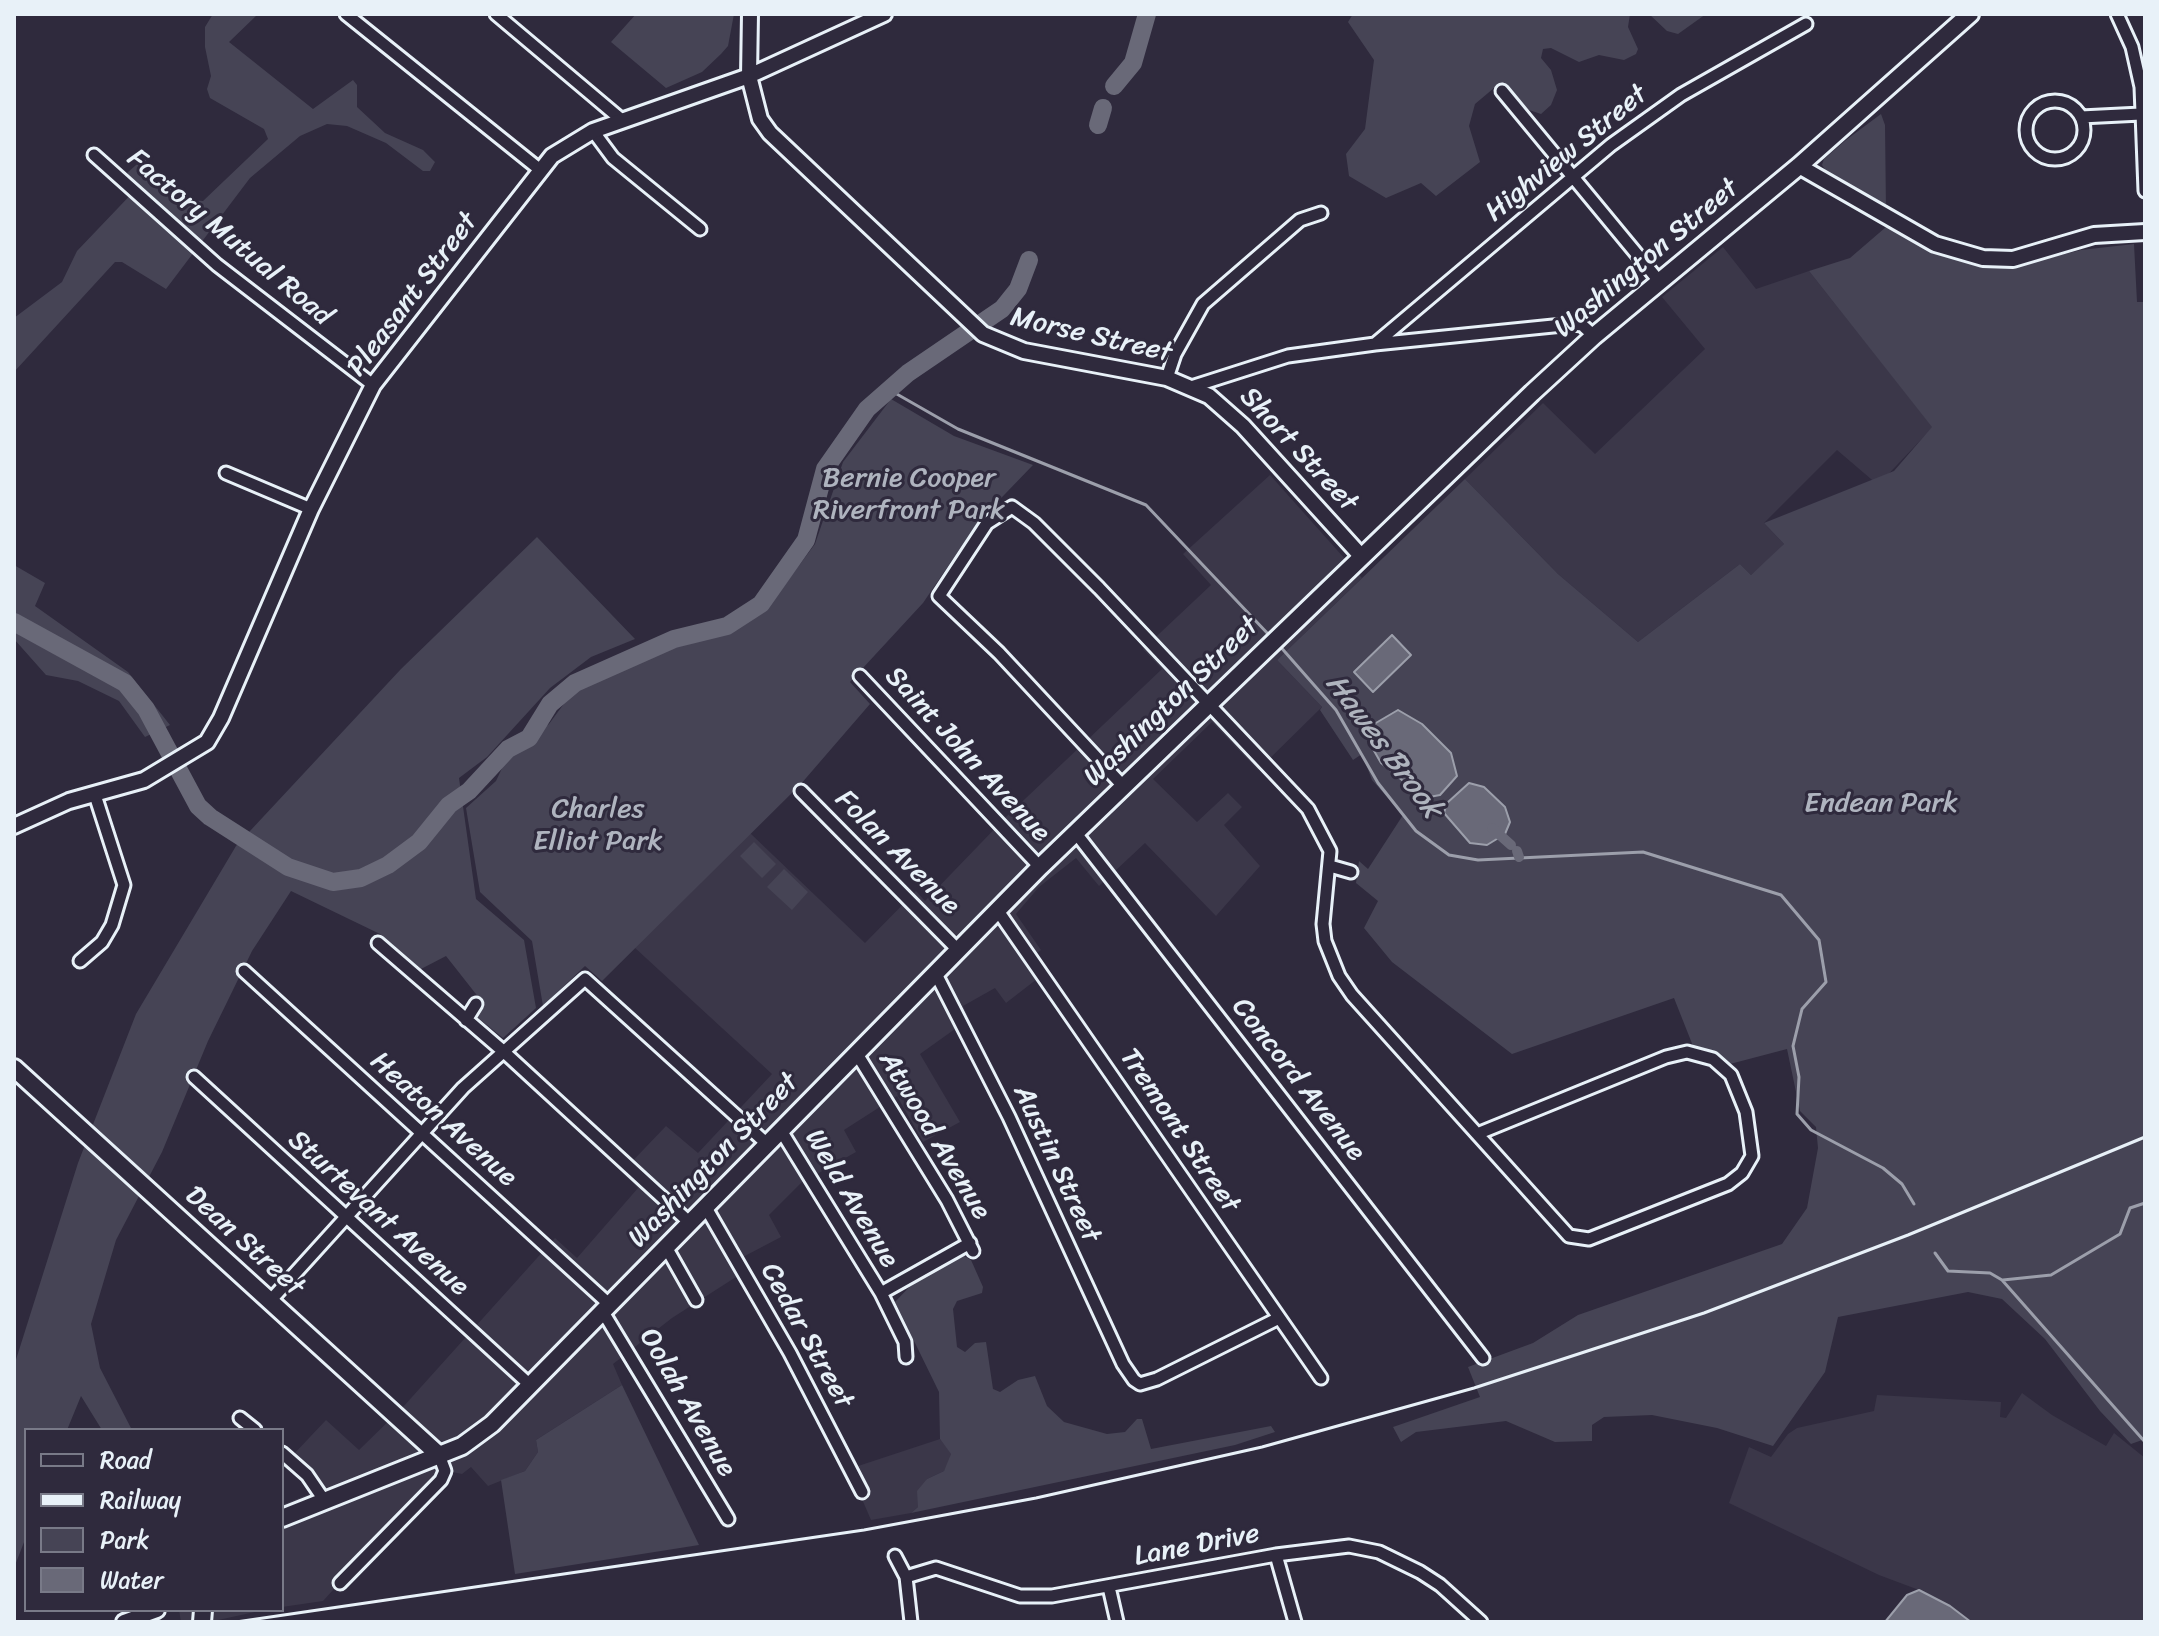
<!DOCTYPE html>
<html>
<head>
<meta charset="utf-8">
<style>
  body { margin:0 }
  #map { position:relative; width:2159px; height:1636px; overflow:hidden; background:#2f2a3d; font-family:Sriracha,sans-serif }
  canvas { display:block }
  .frame { position:absolute; inset:0; border:16px solid #e8f1f8; pointer-events:none }
  .legend { position:absolute; left:24px; top:1428px; width:260px; height:184px; box-sizing:border-box; background:#2f2a3d; border:2px solid #797a88; margin:0; padding:10px 14px; list-style:none; font-size:24px; color:#e8f1f8 }
  .legend li { display:flex; align-items:center; gap:16px; height:40px }
  .legend b { width:40px; border:2px solid #797a88 }
</style>
</head>
<body>
<div id="map">
<canvas width="2159" height="1636"></canvas>
<div class="frame"></div>
<ul class="legend">
<li><b style="height:10px;background:#2f2a3d"></b>Road</li>
<li><b style="height:10px;background:#e8f1f8"></b>Railway</li>
<li><b style="height:22px;background:#464455"></b>Park</li>
<li><b style="height:22px;background:#696978"></b>Water</li>
</ul>
</div>
<script>
const ctx = document.querySelector('canvas').getContext('2d');
ctx.lineJoin = 'round';
function fill(path, color) {
  ctx.fillStyle = color;
  ctx.fill(path, 'evenodd');
}
function toPath(rows) {
  const path = new Path2D();
  for (const r of rows) {
    if (r.length === 3) {
      path.moveTo(r[0] + r[2], r[1]);
      path.arc(r[0], r[1], r[2], 0, 2 * Math.PI);
      continue;
    }
    path.moveTo(r[0], r[1]);
    for (let i = 2; i < r.length; i += 2) path.lineTo(r[i], r[i + 1]);
  }
  return path;
}
function strokePath(path, color, width, dash) {
  ctx.strokeStyle = color;
  ctx.lineWidth = width;
  ctx.lineCap = dash ? 'butt' : 'round';
  ctx.setLineDash(dash || []);
  ctx.stroke(path);
}
function drawText(font, color, halo, rows, align = 'center') {
  ctx.font = font + ' Sriracha,sans-serif';
  ctx.lineWidth = 6;
  ctx.setLineDash([]);
  ctx.textBaseline = 'middle';
  ctx.strokeStyle = halo;
  ctx.fillStyle = color;
  for (const [text, x, y, turn = 0] of rows) {
    ctx.save();
    ctx.translate(x, y);
    ctx.rotate((+turn || 0) * Math.PI / 180);
    ctx.textAlign = isNaN(turn) ? turn : align;
    if (halo) ctx.strokeText(text, 0, 0);
    ctx.fillText(text, 0, 0);
    ctx.restore();
  }
}
fill(toPath([
  [1723,247,1756,289,1809,271,1933,427,1878,485,1837,450,1764,523,1784,544,1772,557,1751,575,1740,564,1638,642,1558,574,1465,479,1543,403,1595,454,1705,349,1662,297],
  [1270,475,1362,578,1277,660,1322,707,1258,770,1212,722,1153,779,1197,822,1228,793,1242,807,1224,825,1260,866,1216,916,1145,843,1099,886,1076,858,1039,887,1016,914,1041,950,1026,962,1037,979,1006,1003,995,988,963,1006,969,1019,920,1054,960,1122,923,1142,897,1096,844,1130,856,1152,801,1183,769,1215,781,1237,741,1258,747,1270,672,1318,613,1364,622,1385,536,1440,538,1452,525,1471,488,1486,471,1467,462,1474,442,1470,323,1601,282,1607,282,1505,324,1488,293,1455,326,1420,359,1450,403,1407,555,1238,577,1258,638,1188,622,1172,666,1126,698,1153,772,1074,634,947,750,833,865,943,916,891,925,901,1007,816,1162,669,1143,649,1211,585,1183,554],
  [2022,1393,2052,1415,2106,1446,2114,1433,2145,1458,2145,1622,1971,1622,1950,1606,1919,1590,1879,1575,1729,1503,1749,1447,1771,1457,1788,1434,1797,1428,1874,1411,1877,1395,2001,1402,2000,1417,2006,1418],
  [940,1439,951,1453,950,1461,944,1471,927,1479,918,1507,911,1513,871,1520,849,1469],
  [179,1610,264,1610,209,1622,181,1622]
]), '#3b3749');
fill(toPath([
  [213,14,256,16,229,42,313,109,353,80,357,85,357,107,385,133,423,150,435,162,430,171,423,171,386,143,347,126,327,124,300,136,250,178,166,289,122,262,115,262,14,372,14,318,62,282,77,251,139,186,127,173,144,158,172,190,192,200,203,201,268,139,264,129,210,98,207,89,211,76,205,47,205,27],
  [636,14,734,14,728,46,721,54,702,72,666,88,611,42],
  [1353,14,1630,14,1628,27,1638,49,1636,54,1624,60,1599,55,1579,62,1551,48,1543,49,1541,58,1551,70,1557,90,1551,105,1541,114,1529,110,1506,89,1494,88,1475,104,1469,126,1480,162,1436,196,1421,183,1386,198,1349,176,1346,154,1365,129,1374,60,1348,22],
  [1649,14,1706,14,1678,34,1667,31],
  [1881,114,1885,125,1886,210,1830,177,1822,165,1824,159,1846,140],
  [1886,227,1940,255,1985,267,2013,267,2081,250,2134,244,2137,302,2145,302,2145,1439,2131,1444,2100,1411,2045,1339,2002,1299,1968,1292,1838,1317,1825,1372,1773,1446,1717,1428,1652,1415,1604,1417,1592,1425,1592,1441,1555,1442,1506,1421,1416,1432,1401,1442,1393,1427,1480,1397,1468,1367,1533,1343,1578,1315,1782,1244,1807,1208,1818,1148,1816,1127,1800,1111,1787,1049,1730,1064,1714,1052,1693,1046,1674,998,1512,1054,1392,962,1364,928,1378,901,1356,883,1359,861,1368,869,1403,815,1372,780,1362,754,1353,760,1320,710,1322,707,1277,660,1465,479,1558,574,1638,642,1740,564,1751,575,1784,544,1764,523,1894,471,1932,427,1809,271,1850,258],
  [891,399,954,436,1033,465,978,522,923,603,850,682,870,704,800,785,602,981,585,966,543,1006,532,941,480,892,466,808,496,781,504,764,520,747,549,724,577,686,663,649,733,631,769,606,815,544,843,462],
  [537,537,635,639,591,657,550,688,487,757,459,778,476,899,524,940,536,1008,503,1038,477,1017,483,1003,446,956,421,969,380,934,291,891,252,951,208,1041,162,1152,116,1240,91,1324,100,1368,132,1430,102,1430,81,1396,67,1430,26,1430,26,1537,14,1568,14,1366,78,1163,136,1014,236,846,401,669],
  [14,565,45,583,35,606,128,672,170,725,145,737,119,701,78,681,46,675,14,639],
  [754,842,776,864,762,878,740,856],
  [784,869,808,892,792,910,767,887],
  [964,1256,971,1260,983,1287,982,1293,957,1301,953,1309,957,1347,965,1352,975,1343,986,1342,993,1389,1000,1392,1018,1380,1035,1376,1047,1406,1064,1422,1107,1434,1125,1432,1137,1419,1142,1419,1151,1449,1271,1426,1275,1432,1235,1445,911,1513,918,1507,917,1491,927,1479,944,1471,951,1454,940,1439,939,1392,895,1302,915,1281],
  [622,1385,699,1545,515,1574,501,1480,525,1471,538,1452,536,1440]
]), '#464455');
const water = toPath([
  [1392,635,1411,655,1373,692,1354,672,1392,635],
  [1398,710,1422,724,1451,753,1457,776,1440,795,1424,798,1381,763,1369,742,1366,734,1369,727,1398,710],
  [1469,783,1484,787,1505,807,1510,822,1505,834,1487,845,1470,843,1444,813,1447,803,1469,783],
  [1919,1590,1950,1606,1971,1622,1885,1622,1907,1595,1919,1590]
]);
fill(water, '#696978');
strokePath(water, '#9c9fab', 2);
strokePath(toPath([
  [888,389,958,429,1146,505,1270,636],
  [1278,644,1336,710,1378,783,1416,831,1449,855,1478,860,1643,852,1781,895,1819,940,1826,982,1802,1009,1793,1046,1799,1077,1797,1114,1811,1130,1883,1168,1902,1184,1914,1204],
  [1935,1253,1948,1271,1990,1273,2002,1280,2145,1442],
  [2003,1280,2051,1275,2120,1234,2130,1208,2145,1203]
]), '#9c9fab', 3);
strokePath(toPath([
  [1492,828,1511,845],
  [1517,851,1519,857]
]), '#696978', 10);
strokePath(toPath([
  [1114,86,1133,63,1147,14],
  [1098,125,1103,108],
  [14,622,125,683,146,709,198,806,210,817,288,867,333,882,361,878,388,865,419,842,449,805,469,791,508,749,529,738,550,704,575,683,674,639,727,626,761,604,806,540,825,469,867,409,908,373,1002,309,1018,289,1029,260]
]), '#696978', 18);
const minor = toPath([
  [346,14,539,169],
  [496,14,623,121],
  [2117,14,2132,47,2141,87,2145,191],
  [1502,91,1659,281],
  [2055,130,29],
  [2081,117,2141,114],
  [593,131,613,158,700,229],
  [94,155,217,265,373,385],
  [1375,344,1611,145,1681,95,1806,24],
  [1167,378,1175,354,1203,304,1300,220,1321,213],
  [1191,387,1288,356,1375,344,1573,324,1582,325,1594,336],
  [226,473,311,509],
  [860,676,1040,867],
  [1123,786,999,653,939,596,987,523,1012,507,1034,523,1099,588,1308,809,1330,851,1323,924,1325,941,1339,976,1352,995,1569,1236,1589,1239,1728,1184,1742,1173,1752,1156,1746,1112,1731,1075,1713,1059,1687,1052,1666,1057,1477,1134],
  [801,791,958,950],
  [1075,832,1483,1358],
  [1330,866,1351,872],
  [998,911,1321,1378],
  [378,943,503,1051,689,1222],
  [80,961,102,942,112,925,124,885,95,795],
  [244,971,610,1305],
  [936,974,1009,1117,1123,1364,1134,1380,1140,1384,1157,1379,1279,1318],
  [466,1020,476,1004],
  [857,1054,947,1200,973,1251],
  [194,1077,530,1385],
  [780,1129,881,1293,905,1342,906,1357],
  [705,1206,790,1353,862,1492],
  [666,1247,696,1300],
  [881,1293,970,1243],
  [270,1301,463,1088,585,979,766,1143],
  [603,1312,728,1519],
  [240,1418,255,1430],
  [282,1453,307,1475,324,1500],
  [1276,1555,1295,1622],
  [895,1556,906,1577,911,1622],
  [906,1577,936,1568,1020,1596,1052,1596,1276,1555,1349,1546,1379,1552,1420,1572,1440,1585,1481,1622],
  [340,1583,441,1480,445,1471,439,1455],
  [1109,1587,1117,1622]
]);
const tertiary = toPath([
  [750,14,749,76,760,119,770,133,983,334,1024,351,1167,378,1209,396,1243,426,1362,557],
  [1799,166,1935,244,1983,258,2013,259,2094,235,2145,232],
  [14,826,69,801,144,780,207,742,221,718,311,509,373,385,552,156,593,131,749,76,884,14],
  [124,1622,157,1610]
]);
const secondary = toPath([
  [14,1068,439,1455],
  [282,1518,462,1446,492,1424,1040,867,1532,393,1594,336,1799,166,1970,14],
  [202,1622,203,1610]
]);
strokePath(minor, '#e8f1f8', 17);
strokePath(tertiary, '#e8f1f8', 20);
strokePath(secondary, '#e8f1f8', 22);
strokePath(minor, '#2f2a3d', 11);
strokePath(tertiary, '#2f2a3d', 14);
strokePath(secondary, '#2f2a3d', 16);
strokePath(toPath([
  [236,1622,864,1530,1036,1498,1262,1447,1474,1388,1704,1313,1908,1235,2145,1137]
]), '#e8f1f8', 3);
drawText('28px', '#e8f1f8', '#2f2a3d', [
  ["Highview Street",1567,154,-39],
  ["Factory Mutual Road",229,238,40],
  ["Washington Street",1647,259,-40],
  ["Pleasant Street",413,295,-53],
  ["Morse Street",1091,336,13],
  ["Short Street",1298,450,47],
  ["Washington Street",1172,702,-44],
  ["Saint John Avenue",967,755,47],
  ["Folan Avenue",897,853,45],
  ["Concord Avenue",1298,1080,52],
  ["Heaton Avenue",443,1120,42],
  ["Tremont Street",1179,1131,56],
  ["Atwood Avenue",934,1136,59],
  ["Washington Street",714,1161,-46],
  ["Austin Street",1056,1164,65],
  ["Weld Avenue",851,1199,59],
  ["Sturtevant Avenue",378,1214,42],
  ["Dean Street",244,1242,42],
  ["Cedar Street",806,1336,61],
  ["Oolah Avenue",687,1403,60],
  ["Lane Drive",1197,1546,-11]
]);
drawText('28px', '#afb4bf', '#2f2a3d', [
  ["Bernie Cooper",909,479],
  ["Riverfront Park",909,511],
  ["Endean Park",1881,804],
  ["Charles",598,810],
  ["Elliot Park",598,842]
]);
drawText('italic 30px', '#afb4be', '#2f2a3d', [
  ["Hawes Brook",1383,747,53]
]);
</script>
</body>
</html>
